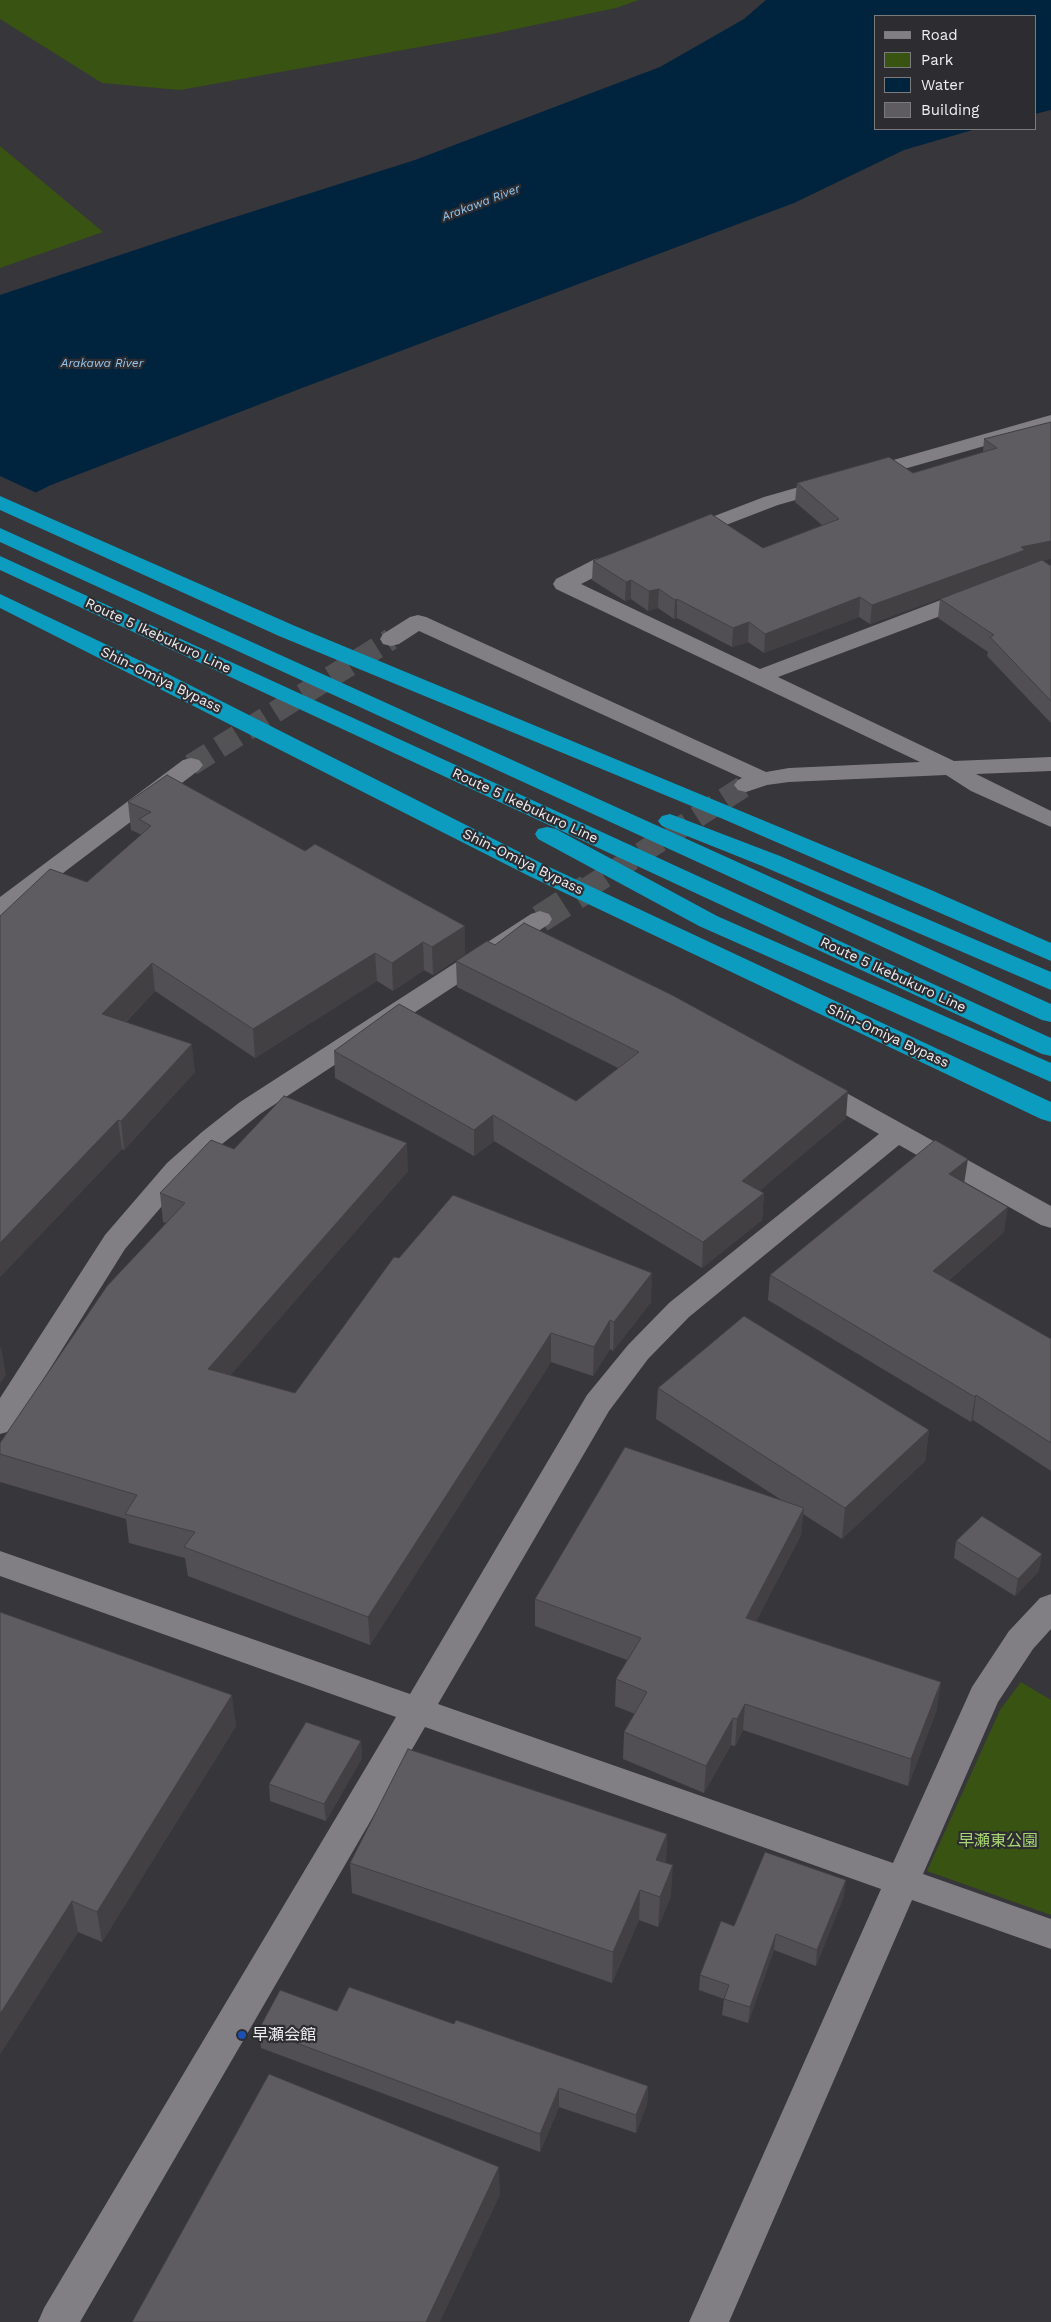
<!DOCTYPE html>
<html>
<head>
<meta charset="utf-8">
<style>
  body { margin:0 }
  #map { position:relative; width:1051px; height:2322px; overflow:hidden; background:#37363a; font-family:"Work Sans",sans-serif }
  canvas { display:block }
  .legend { position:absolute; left:874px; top:15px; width:162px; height:115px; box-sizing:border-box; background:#2d2c30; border:1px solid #7b7a7d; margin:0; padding:6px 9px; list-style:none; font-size:15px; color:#efeef1 }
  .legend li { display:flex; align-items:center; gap:10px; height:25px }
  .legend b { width:25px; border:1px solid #7b7a7d }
</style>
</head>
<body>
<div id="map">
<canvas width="1051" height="2322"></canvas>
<ul class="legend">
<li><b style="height:6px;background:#817f84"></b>Road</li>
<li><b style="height:14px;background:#395312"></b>Park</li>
<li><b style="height:14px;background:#00243e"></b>Water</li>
<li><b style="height:14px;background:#5e5c60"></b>Building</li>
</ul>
</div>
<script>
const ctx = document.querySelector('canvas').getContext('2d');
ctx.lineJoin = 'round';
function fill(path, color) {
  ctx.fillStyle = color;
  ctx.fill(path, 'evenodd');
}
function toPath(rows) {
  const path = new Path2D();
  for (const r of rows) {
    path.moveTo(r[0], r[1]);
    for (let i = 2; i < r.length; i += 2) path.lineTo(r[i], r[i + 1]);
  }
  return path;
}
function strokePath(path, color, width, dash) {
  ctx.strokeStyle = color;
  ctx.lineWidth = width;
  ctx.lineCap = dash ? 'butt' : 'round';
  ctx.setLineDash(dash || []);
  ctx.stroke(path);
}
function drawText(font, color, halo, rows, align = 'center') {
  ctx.font = font + ' "Work Sans","Noto Sans JP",sans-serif';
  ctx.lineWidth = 4.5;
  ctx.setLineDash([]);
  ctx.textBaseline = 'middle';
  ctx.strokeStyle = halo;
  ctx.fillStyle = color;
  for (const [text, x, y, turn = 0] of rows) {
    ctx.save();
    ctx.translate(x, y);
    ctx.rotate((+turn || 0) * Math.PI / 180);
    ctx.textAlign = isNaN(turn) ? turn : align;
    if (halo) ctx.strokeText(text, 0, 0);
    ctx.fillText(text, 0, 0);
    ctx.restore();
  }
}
fill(toPath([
  [0,0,639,0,616,8,492,34,180,90,102,83,0,19],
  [0,146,103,232,0,268],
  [1021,1682,1051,1700,1051,1915,927,1871,1000,1710]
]), '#395312');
fill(toPath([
  [766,0,1051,0,1051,110,1035,114,1035,16,875,16,875,129,976,129,904,150,794,203,302,388,51,485,0,510,0,295,213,224,415,160,660,67,744,19]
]), '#00243e');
fill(toPath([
  [0,476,39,494,0,512]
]), '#37363a');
strokePath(toPath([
  [191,765,391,639],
  [586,889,746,785]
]), '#535255', 22, [22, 11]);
strokePath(toPath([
  [540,919,588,888]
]), '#535255', 28, [28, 14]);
fill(toPath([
  [1051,415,1051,427,778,505,692,538,685,540,678,538,675,534,678,530,764,497,1051,415],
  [628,549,635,551,639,555,635,559,609,570,581,584,760,669,967,590,975,589,983,590,986,595,983,600,778,677,954,761,1051,757,1051,771,976,774,1051,811,1051,827,971,791,946,775,789,782,767,785,746,792,738,790,734,785,738,780,742,778,419,631,399,644,391,646,383,644,380,639,383,634,410,617,418,615,426,617,766,772,789,768,920,762,556,589,553,584,556,579,593,560,628,549],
  [191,758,199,760,203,765,199,770,9,914,0,917,0,897,183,760,191,758],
  [540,911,549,914,552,919,549,924,260,1114,222,1144,187,1177,125,1249,11,1431,0,1434,0,1398,105,1235,167,1163,202,1132,240,1102,531,914,540,911],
  [814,1077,823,1080,1051,1206,1051,1228,1041,1225,899,1145,689,1317,648,1359,609,1411,438,1704,893,1863,972,1687,1009,1631,1040,1598,1051,1594,1051,1629,1033,1649,998,1702,923,1874,1051,1919,1051,1949,912,1900,729,2322,689,2322,881,1889,425,1727,80,2322,38,2322,44,2308,396,1717,0,1576,0,1551,410,1694,587,1395,628,1345,669,1303,879,1134,805,1092,801,1086,805,1080,814,1077]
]), '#817f84');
fill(toPath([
  [0,496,295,626,931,890,1051,943,1051,961,723,819,279,636,0,510,0,496],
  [0,528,1051,1004,1051,1022,1042,1020,0,542,0,528],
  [0,556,1051,1038,1051,1056,1042,1054,0,570,0,556],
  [0,594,164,672,545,865,1051,1102,1051,1122,1041,1119,527,875,0,608,0,594],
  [670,814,780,856,1051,972,1051,990,762,866,662,826,658,821,662,816,670,814],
  [547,827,556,829,717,916,1051,1063,1051,1082,699,926,538,839,535,834,538,829,547,827]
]), '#0c9cbf');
fill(toPath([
  [1051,422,1043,561,1051,566,1051,723,987,656,988,652,938,618,940,599,952,594,870,624,859,617,764,653,748,642,732,647,677,618,674,619,658,608,648,611,631,599,625,601,592,580,593,561,763,548,822,525,795,502,797,483,913,473,983,452,984,439],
  [1036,563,1022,568,1023,566],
  [128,802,305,851,465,926,465,954,433,975,424,970,393,991,377,981,255,1058,155,991,126,1022,195,1072,124,1150,122,1149,0,1277,0,916,87,882,141,835,140,834,131,830],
  [495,945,846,1118,759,1191,764,1193,762,1220,702,1268,494,1141,474,1156,335,1078,334,1051,576,1101,618,1068,457,987,456,961],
  [234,1149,408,1171,230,1375,295,1393,399,1258,651,1302,613,1351,610,1349,593,1376,551,1362,370,1645,188,1576,185,1558,129,1543,126,1519,0,1482,0,1443,167,1223,163,1222,160,1193],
  [964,1183,1004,1232,949,1280,1051,1339,1051,1471,973,1420,971,1422,768,1300,770,1275],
  [658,1388,929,1430,925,1461,842,1539,803,1514,801,1535,756,1621,937,1709,908,1786,743,1730,735,1746,731,1745,704,1793,623,1759,624,1732,635,1714,615,1706,616,1679,627,1660,535,1626,535,1599,783,1501,656,1419],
  [956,1541,1039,1571,1015,1596,954,1558],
  [0,1612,236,1726,102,1942,78,1932,0,2054],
  [361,1741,362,1758,326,1821,270,1801,269,1784],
  [667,1834,666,1863,671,1896,658,1927,639,1920,612,1983,352,1893,350,1863],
  [844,1896,816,1966,774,1950,748,2023,722,2015,724,1999,699,1990,700,1975,734,1926],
  [337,2011,454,2024,648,2086,647,2104,636,2133,559,2107,540,2152,261,2048,259,2029]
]), '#514f53');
fill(toPath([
  [1051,541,1051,559,1023,566,1022,569,870,624,872,605,1021,547],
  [631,580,631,599,625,601,626,582],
  [659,589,658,608,648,611,649,591],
  [860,597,859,617,764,653,765,634],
  [677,599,677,618,674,619,675,600],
  [749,622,748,642,732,647,733,628],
  [465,926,465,954,433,975,432,947],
  [423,942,424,970,393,991,392,963],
  [375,953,377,981,255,1058,253,1029],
  [152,963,155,991,106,1042,102,1014],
  [192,1044,195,1072,124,1150,121,1121],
  [848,1091,846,1118,740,1207,742,1181],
  [493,1115,494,1141,474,1156,474,1130],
  [118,1120,122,1149,0,1277,0,1243],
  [407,1143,408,1171,211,1398,208,1369],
  [968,1159,964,1184,949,1174],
  [764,1193,762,1220,702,1268,703,1242],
  [1008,1207,1004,1232,930,1296,933,1271],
  [652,1273,651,1302,613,1351,614,1322],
  [610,1320,610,1349,593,1376,594,1347],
  [551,1333,551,1362,370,1645,368,1617],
  [1,1346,6,1375,0,1384,0,1348],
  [976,1395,973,1420,971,1422,975,1397],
  [929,1430,925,1461,842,1539,845,1508],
  [804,1508,801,1535,744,1645,746,1618],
  [1042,1554,1039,1571,1015,1596,1018,1579],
  [941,1682,937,1709,908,1786,911,1759],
  [232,1695,236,1726,102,1942,97,1912],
  [745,1704,743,1730,735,1746,737,1719],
  [733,1718,731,1745,704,1793,706,1766],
  [361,1741,362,1758,326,1821,324,1804],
  [667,1834,666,1864,656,1860],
  [673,1865,671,1896,658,1927,660,1897],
  [846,1880,844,1896,816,1966,817,1950],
  [640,1890,639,1920,612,1983,613,1952],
  [72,1901,78,1932,0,2054,0,2014],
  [776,1934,774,1950,748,2023,750,2007],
  [648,2086,647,2104,636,2133,636,2115],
  [559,2088,559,2107,540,2152,540,2134],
  [499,2167,500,2195,440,2322,426,2322]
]), '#424043');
const building = toPath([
  [1051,422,1051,541,1021,547,1025,550,872,605,860,597,765,634,749,622,733,628,677,599,675,600,659,589,649,591,631,580,626,582,593,561,711,514,763,548,839,519,797,483,889,457,913,473,997,448,984,439,1051,422],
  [1042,560,1051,566,1051,701,990,637,994,635,940,599,1042,560],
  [167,775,305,851,315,844,465,926,432,947,423,942,392,963,375,953,253,1029,152,963,102,1014,192,1044,121,1121,118,1120,0,1243,0,916,50,869,87,882,151,826,139,819,151,812,128,802,167,775],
  [524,923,672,995,848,1091,742,1181,764,1193,703,1242,493,1115,474,1130,334,1051,399,1004,576,1101,639,1052,456,961,487,941,495,945,524,923],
  [284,1096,407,1143,208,1369,295,1393,394,1257,399,1258,453,1195,652,1273,614,1322,610,1320,594,1347,551,1333,368,1617,184,1547,195,1532,125,1514,137,1495,0,1454,0,1443,107,1286,185,1203,160,1193,211,1140,234,1149,284,1096],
  [935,1140,968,1159,949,1174,1008,1207,933,1271,1051,1339,1051,1443,976,1395,975,1397,770,1275,935,1140],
  [744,1316,929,1430,845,1508,658,1388,744,1316],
  [625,1447,804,1508,746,1618,941,1682,911,1759,745,1704,737,1719,733,1718,706,1766,624,1732,647,1692,616,1679,641,1638,535,1599,625,1447],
  [982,1516,1042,1554,1018,1579,956,1541,982,1516],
  [0,1612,232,1695,97,1912,72,1901,0,2014,0,1612],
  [306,1722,361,1741,324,1804,269,1784,306,1722],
  [408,1749,667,1834,656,1860,673,1865,660,1897,640,1890,613,1952,350,1863,408,1749],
  [765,1852,846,1880,817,1950,776,1934,750,2007,724,1999,729,1985,700,1975,721,1921,734,1926,765,1852],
  [349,1987,454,2024,456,2020,648,2086,636,2115,559,2088,540,2134,259,2029,280,1990,337,2011,349,1987],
  [269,2074,499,2167,426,2322,132,2322,269,2074]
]);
fill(building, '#5e5c60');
strokePath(building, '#424043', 1);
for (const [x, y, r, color] of [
  [242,2035,5,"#1a4fb4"]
]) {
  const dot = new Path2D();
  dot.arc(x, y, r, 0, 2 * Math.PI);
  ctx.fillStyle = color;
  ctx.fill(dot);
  strokePath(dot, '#2d2c30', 2);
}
drawText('italic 12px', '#91c7f1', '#2d2c30', [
  ["Arakawa River",481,203,-21],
  ["Arakawa River",102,363]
]);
drawText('14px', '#efeef1', '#2d2c30', [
  ["Route 5 Ikebukuro Line",158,636,25],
  ["Shin-Omiya Bypass",161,680,26],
  ["Route 5 Ikebukuro Line",525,806,25],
  ["Shin-Omiya Bypass",523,862,26],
  ["Route 5 Ikebukuro Line",893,975,25],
  ["Shin-Omiya Bypass",888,1036,25]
]);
drawText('16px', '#a9d673', '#2d2c30', [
  ["早瀬東公園",998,1841]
]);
drawText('16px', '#efeef1', '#2d2c30', [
  ["早瀬会館",252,2035]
], 'left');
</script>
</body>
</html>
